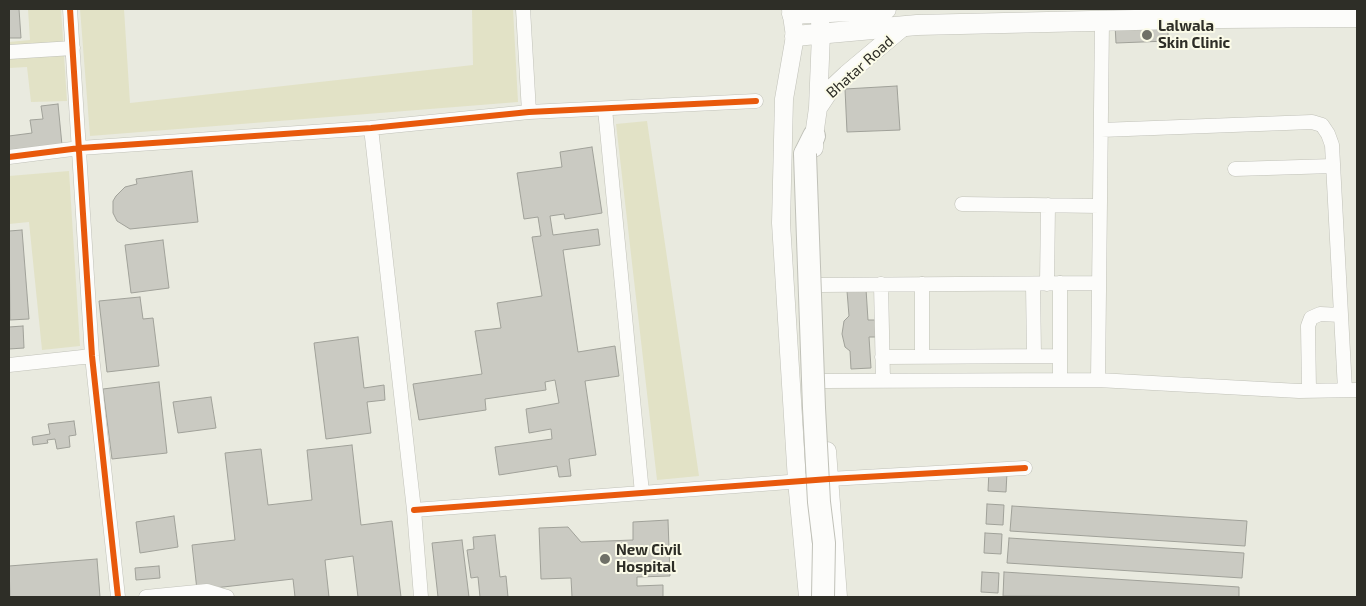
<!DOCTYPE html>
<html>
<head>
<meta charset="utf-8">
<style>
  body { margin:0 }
  #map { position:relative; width:1366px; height:606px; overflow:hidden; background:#e9eadf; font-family:"Exo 2",sans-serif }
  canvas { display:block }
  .frame { position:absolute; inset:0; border:10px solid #2e2e27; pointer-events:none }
</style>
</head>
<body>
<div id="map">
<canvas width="1366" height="606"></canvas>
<div class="frame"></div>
</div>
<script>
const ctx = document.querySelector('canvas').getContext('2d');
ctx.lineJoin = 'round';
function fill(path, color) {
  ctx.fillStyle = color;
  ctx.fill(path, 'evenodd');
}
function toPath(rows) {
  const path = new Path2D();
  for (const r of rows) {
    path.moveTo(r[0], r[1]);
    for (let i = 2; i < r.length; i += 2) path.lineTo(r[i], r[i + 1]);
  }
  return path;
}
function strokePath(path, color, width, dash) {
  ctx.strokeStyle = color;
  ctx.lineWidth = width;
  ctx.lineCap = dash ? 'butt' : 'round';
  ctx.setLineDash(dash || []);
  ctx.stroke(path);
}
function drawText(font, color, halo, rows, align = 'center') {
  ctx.font = font + ' "Exo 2",sans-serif';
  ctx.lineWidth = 4;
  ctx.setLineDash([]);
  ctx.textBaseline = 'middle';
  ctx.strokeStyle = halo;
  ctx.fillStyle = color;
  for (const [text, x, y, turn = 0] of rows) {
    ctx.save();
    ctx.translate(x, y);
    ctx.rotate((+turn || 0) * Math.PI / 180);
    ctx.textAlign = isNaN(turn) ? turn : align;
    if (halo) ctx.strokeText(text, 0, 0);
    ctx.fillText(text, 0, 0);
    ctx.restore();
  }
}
fill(toPath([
  [28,9,61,9,67,101,31,102,27,67,9,68,9,42,30,40],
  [80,9,124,9,130,103,473,65,472,9,513,9,518,102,90,136],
  [647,121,699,476,657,480,616,124],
  [69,171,80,346,42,350,29,222,9,224,9,176]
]), '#e2e2c6');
const building = toPath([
  [9,9,19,9,21,38,9,38,9,9],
  [1168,24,1168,41,1116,43,1115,25,1168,24],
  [897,86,900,130,847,132,845,89,897,86],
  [58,104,62,145,9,150,9,136,32,133,30,120,43,119,41,106,58,104],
  [592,147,602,213,565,219,564,214,550,216,553,235,598,229,600,245,563,250,578,352,615,346,619,376,585,381,596,455,569,459,571,476,559,477,557,466,499,475,495,447,552,439,551,429,529,433,526,409,559,403,555,380,545,382,546,390,485,399,486,410,419,420,413,384,482,374,475,331,501,328,497,303,542,296,532,237,541,236,538,217,524,219,517,173,562,167,560,152,592,147],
  [192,171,198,222,130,229,117,221,113,213,113,201,116,196,125,187,137,184,136,179,192,171],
  [22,230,29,319,10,320,9,231,22,230],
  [163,240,169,288,131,293,125,245,163,240],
  [866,289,868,320,875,320,877,337,869,337,871,368,851,369,850,351,845,347,842,334,844,321,849,316,847,291,866,289],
  [140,297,143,319,153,318,159,366,107,372,99,301,140,297],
  [23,326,24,348,9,349,9,327,23,326],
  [358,337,364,388,384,385,385,400,367,402,371,433,326,439,314,343,358,337],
  [159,382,167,453,112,459,103,389,159,382],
  [211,397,216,428,178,433,173,402,211,397],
  [74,421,76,435,69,436,70,447,57,449,55,439,47,440,48,443,33,445,32,437,50,434,48,424,74,421],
  [352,445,361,525,392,521,401,597,358,597,353,556,325,560,329,597,295,597,293,579,197,590,192,545,235,540,225,453,261,449,268,505,312,500,307,450,352,445],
  [989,471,1007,472,1006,492,988,491,989,471],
  [987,504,1004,505,1003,525,986,524,987,504],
  [1012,506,1247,521,1245,546,1010,531,1012,506],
  [174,516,178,547,140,553,136,522,174,516],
  [668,520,670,576,637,577,637,586,663,585,663,597,572,597,571,578,541,579,539,528,568,527,581,542,633,540,633,522,668,520],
  [985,533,1002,534,1001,554,984,553,985,533],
  [495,535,500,577,506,576,508,597,480,597,478,577,471,578,467,550,474,549,473,537,495,535],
  [1009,538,1244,553,1242,578,1007,563,1009,538],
  [462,540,469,597,438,597,432,543,462,540],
  [97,559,100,597,10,597,9,566,97,559],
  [159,566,160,578,136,580,135,568,159,566],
  [982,572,999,573,998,593,981,592,982,572],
  [1004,572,1239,587,1239,597,1003,596,1004,572]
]);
fill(building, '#cacac2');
strokePath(building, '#a0a199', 1);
const minor = toPath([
  [70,9,92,356,118,597],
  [523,9,529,112],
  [9,52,73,48],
  [605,109,642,493],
  [371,128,414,510,421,597],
  [1101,130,1312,122,1322,125,1328,134,1332,145,1345,390],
  [9,157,80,148,371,128,529,112,756,101],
  [1235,169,1333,166],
  [962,204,1100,206],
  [1060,283,1060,380],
  [881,284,883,380],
  [922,284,922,357],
  [1033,284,1034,356],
  [1047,284,1048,205],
  [819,285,1099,283],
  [882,357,1060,356],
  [9,365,92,356],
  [1098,380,1102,21],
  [822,381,1098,380,1299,391,1357,390],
  [1309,390,1308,326,1311,318,1320,314,1341,315],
  [414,510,829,479,1025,468],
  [146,597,207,591,227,597]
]);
const tertiary = toPath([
  [791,9,795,36,784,99,781,223,797,481,808,597],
  [818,108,830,90,847,74,903,27],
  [814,148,814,136,818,108,821,34,819,9],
  [827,451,838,597]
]);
const secondary = toPath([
  [792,14,886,9],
  [795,36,917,25,1222,18,1357,17]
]);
const trunk = toPath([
  [805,154,814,136]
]);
strokePath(minor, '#c0c1b8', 15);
strokePath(tertiary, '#c0c1b8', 19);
strokePath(secondary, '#c0c1b8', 21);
strokePath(trunk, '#c0c1b8', 24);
strokePath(minor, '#fcfcfa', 14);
strokePath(tertiary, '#fcfcfa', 18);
strokePath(secondary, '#fcfcfa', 20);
strokePath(trunk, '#fcfcfa', 22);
const trunkBridge = toPath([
  [805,154,814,408,819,502,824,543,823,597]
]);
strokePath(trunkBridge, '#c0c1b8', 24, []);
strokePath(trunkBridge, '#fcfcfa', 22);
strokePath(toPath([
  [70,9,92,356,118,597],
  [9,157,80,148,371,128,529,112,756,101],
  [414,510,829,479,1025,468]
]), '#e8590c', 6);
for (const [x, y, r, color] of [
  [1147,35,6,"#6f7067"],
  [605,559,6,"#6f7067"]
]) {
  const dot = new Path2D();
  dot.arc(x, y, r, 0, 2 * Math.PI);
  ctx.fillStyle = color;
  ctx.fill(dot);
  strokePath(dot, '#fbfbe8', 2);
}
drawText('bold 15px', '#2e2e27', '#fbfbe8', [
  ["Lalwala",1158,26],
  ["Skin Clinic",1158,43],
  ["New Civil",616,550],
  ["Hospital",616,567]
], 'left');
drawText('15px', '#2e2e27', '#fbfbe8', [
  ["Bhatar Road",860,67,-42]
]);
</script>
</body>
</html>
